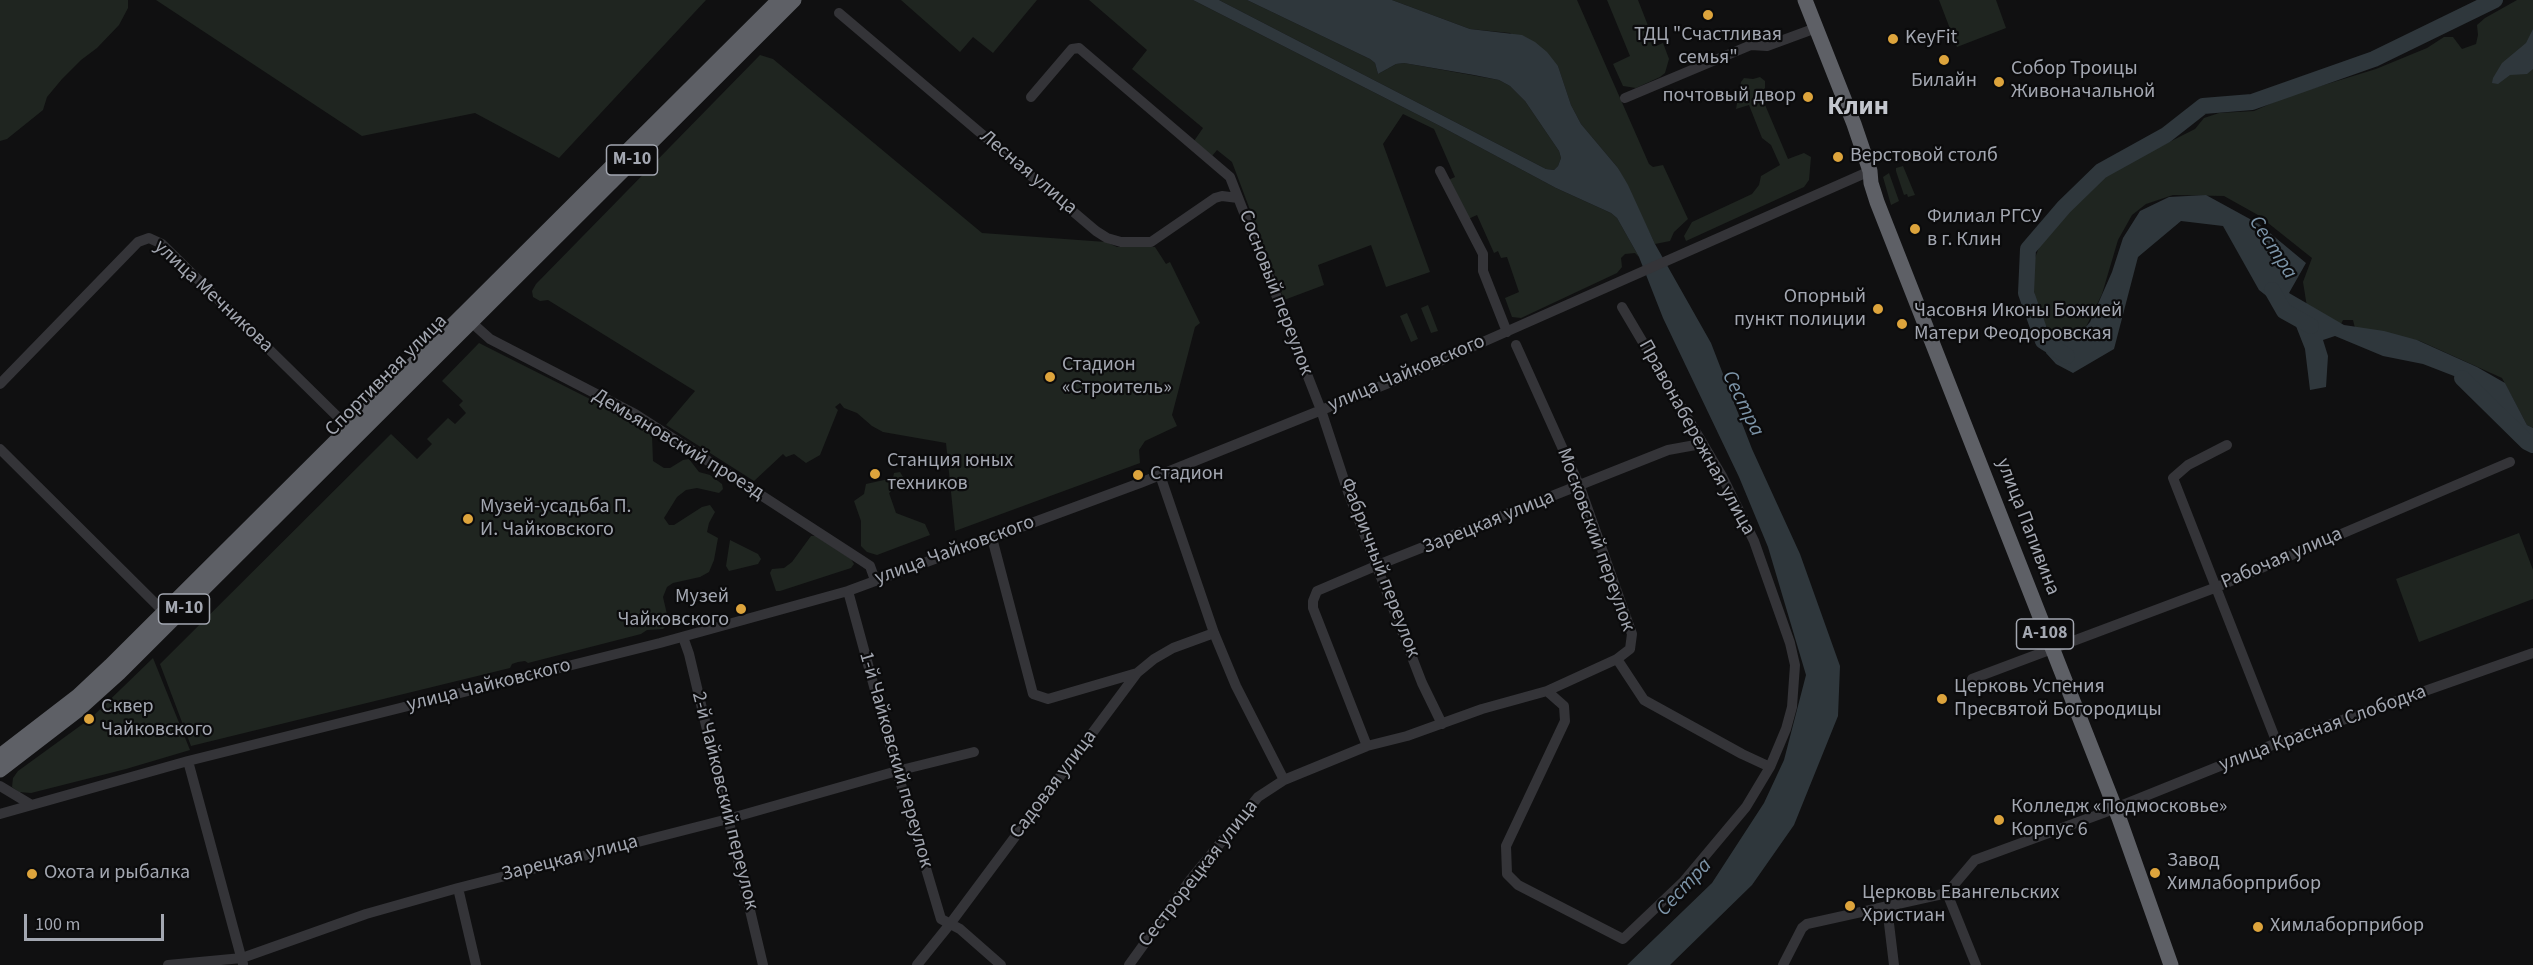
<!DOCTYPE html>
<html>
<head>
<meta charset="utf-8">
<style>
  body { margin:0 }
  #map { position:relative; width:2533px; height:965px; overflow:hidden; background:#101011; font-family:"Source Sans 3",sans-serif }
  canvas { display:block }
  .scale { position:absolute; left:24px; top:914px; width:140px; height:27px; box-sizing:border-box; border:3px solid #a3a7b1; border-top:0; padding-left:8px; font-size:18px; line-height:21px; white-space:nowrap; color:#a3a7b1; -webkit-text-stroke:4px #0b0b0c; paint-order:stroke }
</style>
</head>
<body>
<div id="map">
<canvas width="2533" height="965"></canvas>
<div class="scale">100 m</div>
</div>
<script>
const ctx = document.querySelector('canvas').getContext('2d');
ctx.lineJoin = 'round';
function fill(path, color) {
  ctx.fillStyle = color;
  ctx.fill(path, 'evenodd');
}
function toPath(rows) {
  const path = new Path2D();
  for (const r of rows) {
    path.moveTo(r[0], r[1]);
    for (let i = 2; i < r.length; i += 2) path.lineTo(r[i], r[i + 1]);
  }
  return path;
}
function strokePath(path, color, width, dash) {
  ctx.strokeStyle = color;
  ctx.lineWidth = width;
  ctx.lineCap = dash ? 'butt' : 'round';
  ctx.setLineDash(dash || []);
  ctx.stroke(path);
}
function drawText(font, color, halo, rows, align = 'center') {
  ctx.font = font + ' "Source Sans 3",sans-serif';
  ctx.lineWidth = 4.5;
  ctx.setLineDash([]);
  ctx.textBaseline = 'middle';
  ctx.strokeStyle = halo;
  ctx.fillStyle = color;
  for (const [text, x, y, turn = 0] of rows) {
    ctx.save();
    ctx.translate(x, y);
    ctx.rotate((+turn || 0) * Math.PI / 180);
    ctx.textAlign = isNaN(turn) ? turn : align;
    if (halo) ctx.strokeText(text, 0, 0);
    ctx.fillText(text, 0, 0);
    ctx.restore();
  }
}
fill(toPath([
  [0,0,128,0,128,8,119,25,97,48,81,60,62,79,47,97,43,110,7,139,0,141],
  [156,0,706,0,559,158,475,113,362,136],
  [901,0,1037,0,993,53,973,37,960,52],
  [1089,0,1193,0,1440,126,1556,188,1611,213,1617,218,1639,257,1635,253,1625,254,1621,258,1622,267,1617,273,1521,318,1512,317,1505,298,1519,292,1507,257,1501,258,1498,251,1494,253,1477,215,1466,220,1446,181,1455,177,1434,129,1403,114,1383,144,1430,272,1386,287,1371,245,1318,265,1324,285,1284,300,1232,162,1217,150,1212,156,1194,141,1203,128,1132,69,1147,50],
  [1219,0,1247,0,1370,59,1375,63,1378,74,1396,64,1404,63,1499,80,1510,86,1525,101,1559,151,1561,158,1558,166,1554,170,1546,169],
  [1392,0,1577,0,1649,164,1653,167,1663,165,1688,219,1674,232,1670,241,1655,244,1618,168,1581,124,1571,105,1558,66,1510,33,1470,29],
  [1607,0,1638,0,1656,46,1663,43,1669,59,1665,73,1660,77,1636,88,1623,86,1613,64,1630,56],
  [1939,0,1996,0,2006,28,1957,47],
  [2517,0,2533,0,2533,428,2527,425,2502,378,2420,341,2355,328,2353,320,2343,320,2339,328,2307,307,2303,282,2312,258,2258,215,2224,196,2173,195,2146,204,2132,215,2118,240,2102,294,2084,331,2066,338,2055,335,2043,323,2035,298,2032,278,2035,258,2041,242,2049,230,2080,197,2108,173,2195,129,2204,118,2219,113,2254,111,2288,96,2376,69,2427,48,2444,37,2453,37,2462,49,2476,44,2478,35,2477,25,2485,18],
  [760,55,773,59,982,233,1106,242,1117,247,1155,247,1166,264,1170,262,1200,323,1195,327,1172,415,1177,426,1145,441,1139,450,1140,463,955,531,946,443,883,432,872,426,857,413,844,408,840,403,835,407,838,410,820,455,806,463,794,454,786,457,783,454,754,481,666,425,695,391,548,300,540,301,533,297,532,291,536,284],
  [1760,77,1765,81,1765,88,1760,93,1788,159,1804,153,1811,157,1809,180,1804,187,1686,241,1684,236,1692,222,1752,194,1759,185,1761,176,1780,165,1771,145,1762,138,1749,105,1736,109,1741,82,1744,78,1753,79],
  [1903,166,1915,195,1908,197,1907,194,1904,195,1896,171,1896,168],
  [1889,173,1899,201,1891,205,1883,177],
  [1428,305,1438,331,1431,333,1421,308],
  [1407,313,1418,339,1411,342,1400,316],
  [479,343,590,399,643,429,652,436,653,461,664,468,670,468,683,460,689,459,699,472,710,475,722,484,723,489,719,493,697,488,686,490,677,497,664,518,669,525,674,525,702,507,710,505,715,512,709,523,707,532,718,538,714,560,709,572,700,577,673,583,667,587,663,597,669,623,663,629,647,630,641,634,528,663,525,661,518,662,512,664,510,668,191,746,160,664,391,434,417,459,432,444,427,439,448,418,455,424,466,413,459,405,463,401,442,381],
  [900,472,903,477,898,486,889,493,896,513,925,524,930,535,877,555,867,552,861,546,861,521,854,501,864,494,866,484,893,478,894,473],
  [2519,533,2533,570,2533,599,2419,642,2396,579],
  [811,536,816,536,851,559,854,564,851,568,780,591,776,591,770,573,772,569,784,568,792,562],
  [730,540,758,554,761,559,758,564,729,571,726,566],
  [153,658,190,750,126,769,31,793,19,792,12,787,13,778,18,771,91,718]
]), '#1f2520');
fill(toPath([
  [1193,0,1219,0,1546,169,1554,170,1558,166,1561,158,1559,151,1525,101,1510,86,1499,80,1474,75,1404,63,1396,64,1378,74,1375,63,1370,59,1247,0,1392,0,1470,29,1522,35,1535,42,1547,52,1558,66,1571,105,1581,124,1618,168,1628,185,1655,244,1711,343,1752,449,1800,554,1840,666,1838,716,1794,825,1752,885,1670,965,1627,965,1712,883,1764,803,1784,760,1806,675,1768,547,1739,477,1663,318,1639,257,1617,218,1611,213,1556,188,1440,126],
  [2533,29,2533,69,2527,74,2510,75,2498,84,2492,83,2493,78,2502,63,2526,43],
  [2206,195,2259,224,2306,263,2289,293,2344,325,2384,331,2417,340,2477,367,2505,383,2527,425,2533,428,2533,450,2516,437,2500,410,2454,376,2423,364,2383,356,2335,336,2323,340,2328,356,2326,387,2310,390,2305,349,2292,316,2259,290,2223,226,2181,221,2138,257,2114,349,2073,373,2056,364,2046,353,2047,346,2057,337,2075,340,2090,322,2112,272,2123,238,2140,211,2169,197]
]), '#2f373c');
strokePath(toPath([
  [2272,290,2284,311,2311,326],
  [2067,356,2043,341,2026,293,2028,249,2064,207,2101,171,2166,135,2203,106,2252,102,2374,59,2495,0],
  [2462,378,2527,442,2533,445]
]), '#2f373c', 16);
strokePath(toPath([
  [839,13,1096,231,1107,238,1121,242,1151,242,1215,198,1222,196,1238,198],
  [1031,97,1072,49,1079,48,1230,177,1321,410,1348,492,1422,683,1442,724],
  [1625,98,1751,45,1767,46,1816,28],
  [1440,171,1483,254,1483,271,1507,332],
  [471,322,490,339,635,414,713,464,861,560,870,566,875,580],
  [0,384,138,242,149,238,162,244,349,428],
  [2227,445,2188,465,2173,478,2277,743],
  [0,449,165,613],
  [1160,475,1214,633,1236,686,1284,780],
  [992,538,1033,694,1048,699,1137,673],
  [848,591,897,771,941,919,960,929,1001,965],
  [683,637,689,654,763,965],
  [1617,659,1644,700,1742,754,1770,767],
  [1972,679,2217,587,2510,462],
  [1547,691,1564,706,1565,721,1506,846,1507,874,1518,885,1623,939,1684,881,1746,807,1770,767,1786,729,1792,707,1795,665,1790,643,1754,541,1722,476,1622,307],
  [1367,746,1313,608,1313,601,1317,591,1378,565,1668,450,1701,444],
  [188,761,243,964],
  [0,786,30,804],
  [0,814,188,761,660,643,848,591,1140,483,1406,376,1870,171],
  [458,888,476,965],
  [1947,893,1976,965],
  [1887,907,1894,965],
  [168,965,242,958,366,914,458,888,728,819,897,771,974,752],
  [917,965,950,924,1137,673,1154,659,1173,648,1214,633],
  [1129,965,1191,879,1258,797,1284,780,1367,746,1407,736,1482,709,1547,691,1617,659,1630,649,1632,634,1580,487,1516,345],
  [1783,965,1802,928,1807,924,1947,893,1975,860,2103,813,2277,743,2533,653]
]), '#343438', 10);
strokePath(toPath([
  [1805,0,1854,124,1870,171,1871,183,1877,202,2119,818,2171,965],
  [0,756,78,696,110,666,779,0],
  [0,770,78,710,119,673,794,0]
]), '#5e6066', 15);
for (const [x, y, r, color] of [
  [1708,15,6,"#dda43c"],
  [1893,39,6,"#dda43c"],
  [1944,60,6,"#dda43c"],
  [1999,82,6,"#dda43c"],
  [1808,97,6,"#dda43c"],
  [1838,157,6,"#dda43c"],
  [1915,229,6,"#dda43c"],
  [1878,309,6,"#dda43c"],
  [1902,324,6,"#dda43c"],
  [1050,377,6,"#dda43c"],
  [875,474,6,"#dda43c"],
  [1138,475,6,"#dda43c"],
  [468,519,6,"#dda43c"],
  [741,609,6,"#dda43c"],
  [1942,699,6,"#dda43c"],
  [89,719,6,"#dda43c"],
  [1999,820,6,"#dda43c"],
  [2155,873,6,"#dda43c"],
  [32,874,6,"#dda43c"],
  [1850,906,6,"#dda43c"],
  [2258,927,6,"#dda43c"]
]) {
  const dot = new Path2D();
  dot.arc(x, y, r, 0, 2 * Math.PI);
  ctx.fillStyle = color;
  ctx.fill(dot);
  strokePath(dot, '#0b0b0c', 2);
}
for (const [x, y, w] of [
  [632,160,51],
  [184,609,51],
  [2045,634,57]
]) {
  const box = new Path2D();
  box.roundRect(x - w / 2, y - 15, w, 30, 4.5);
  ctx.fillStyle = '#0b0b0c';
  ctx.fill(box);
  strokePath(box, '#a3a7b1', 1.5);
}
drawText('bold 18px', '#a3a7b1', null, [
  ["М-10",632,160],
  ["М-10",184,609],
  ["А-108",2045,634]
]);
drawText('20px', '#a3a7b1', '#0b0b0c', [
  ["ТДЦ \"Счастливая",1708,36,"center"],
  ["семья\"",1708,59,"center"],
  ["KeyFit",1905,39],
  ["Собор Троицы",2011,70],
  ["Живоначальной",2011,93],
  ["Билайн",1944,82,"center"],
  ["почтовый двор",1796,97,"right"],
  ["Верстовой столб",1850,157],
  ["Филиал РГСУ",1927,218],
  ["в г. Клин",1927,241],
  ["Опорный",1866,298,"right"],
  ["пункт полиции",1866,321,"right"],
  ["Часовня Иконы Божией",1914,312],
  ["Матери Феодоровская",1914,335],
  ["Стадион",1062,366],
  ["«Строитель»",1062,389],
  ["Станция юных",887,462],
  ["техников",887,485],
  ["Стадион",1150,475],
  ["Музей-усадьба П.",480,508],
  ["И. Чайковского",480,531],
  ["Музей",729,598,"right"],
  ["Чайковского",729,621,"right"],
  ["Церковь Успения",1954,688],
  ["Пресвятой Богородицы",1954,711],
  ["Сквер",101,708],
  ["Чайковского",101,731],
  ["Колледж «Подмосковье»",2011,808],
  ["Корпус 6",2011,831],
  ["Завод",2167,862],
  ["Химлаборприбор",2167,885],
  ["Охота и рыбалка",44,874],
  ["Церковь Евангельских",1862,894],
  ["Христиан",1862,917],
  ["Химлаборприбор",2270,927]
], 'left');
drawText('20px', '#a3a7b1', '#0b0b0c', [
  ["Лесная улица",1028,173,40],
  ["Сосновый переулок",1275,293,69],
  ["улица Мечникова",213,297,43],
  ["улица Чайковского",1407,374,-23],
  ["Спортивная улица",387,376,-45],
  ["Правонабережная улица",1696,438,61],
  ["Демьяновский проезд",678,445,31],
  ["Зарецкая улица",1489,523,-22],
  ["улица Папивина",2027,527,69],
  ["Московский переулок",1595,540,70],
  ["улица Чайковского",955,551,-20],
  ["Рабочая улица",2282,559,-23],
  ["Фабричный переулок",1379,568,69],
  ["улица Чайковского",489,686,-14],
  ["улица Красная Слободка",2323,729,-20],
  ["1-й Чайковский переулок",895,760,74],
  ["Садовая улица",1054,785,-53],
  ["2-й Чайковский переулок",724,801,76],
  ["Зарецкая улица",570,859,-14],
  ["Сестрорецкая улица",1199,874,-52]
]);
drawText('italic 21px', '#7d95a9', '#0b0b0c', [
  ["Сестра",2272,248,57],
  ["Сестра",1742,404,64],
  ["Сестра",1685,888,-47]
]);
drawText('bold 26px', '#c3c6cd', '#0b0b0c', [
  ["Клин",1858,108]
]);
</script>
</body>
</html>
